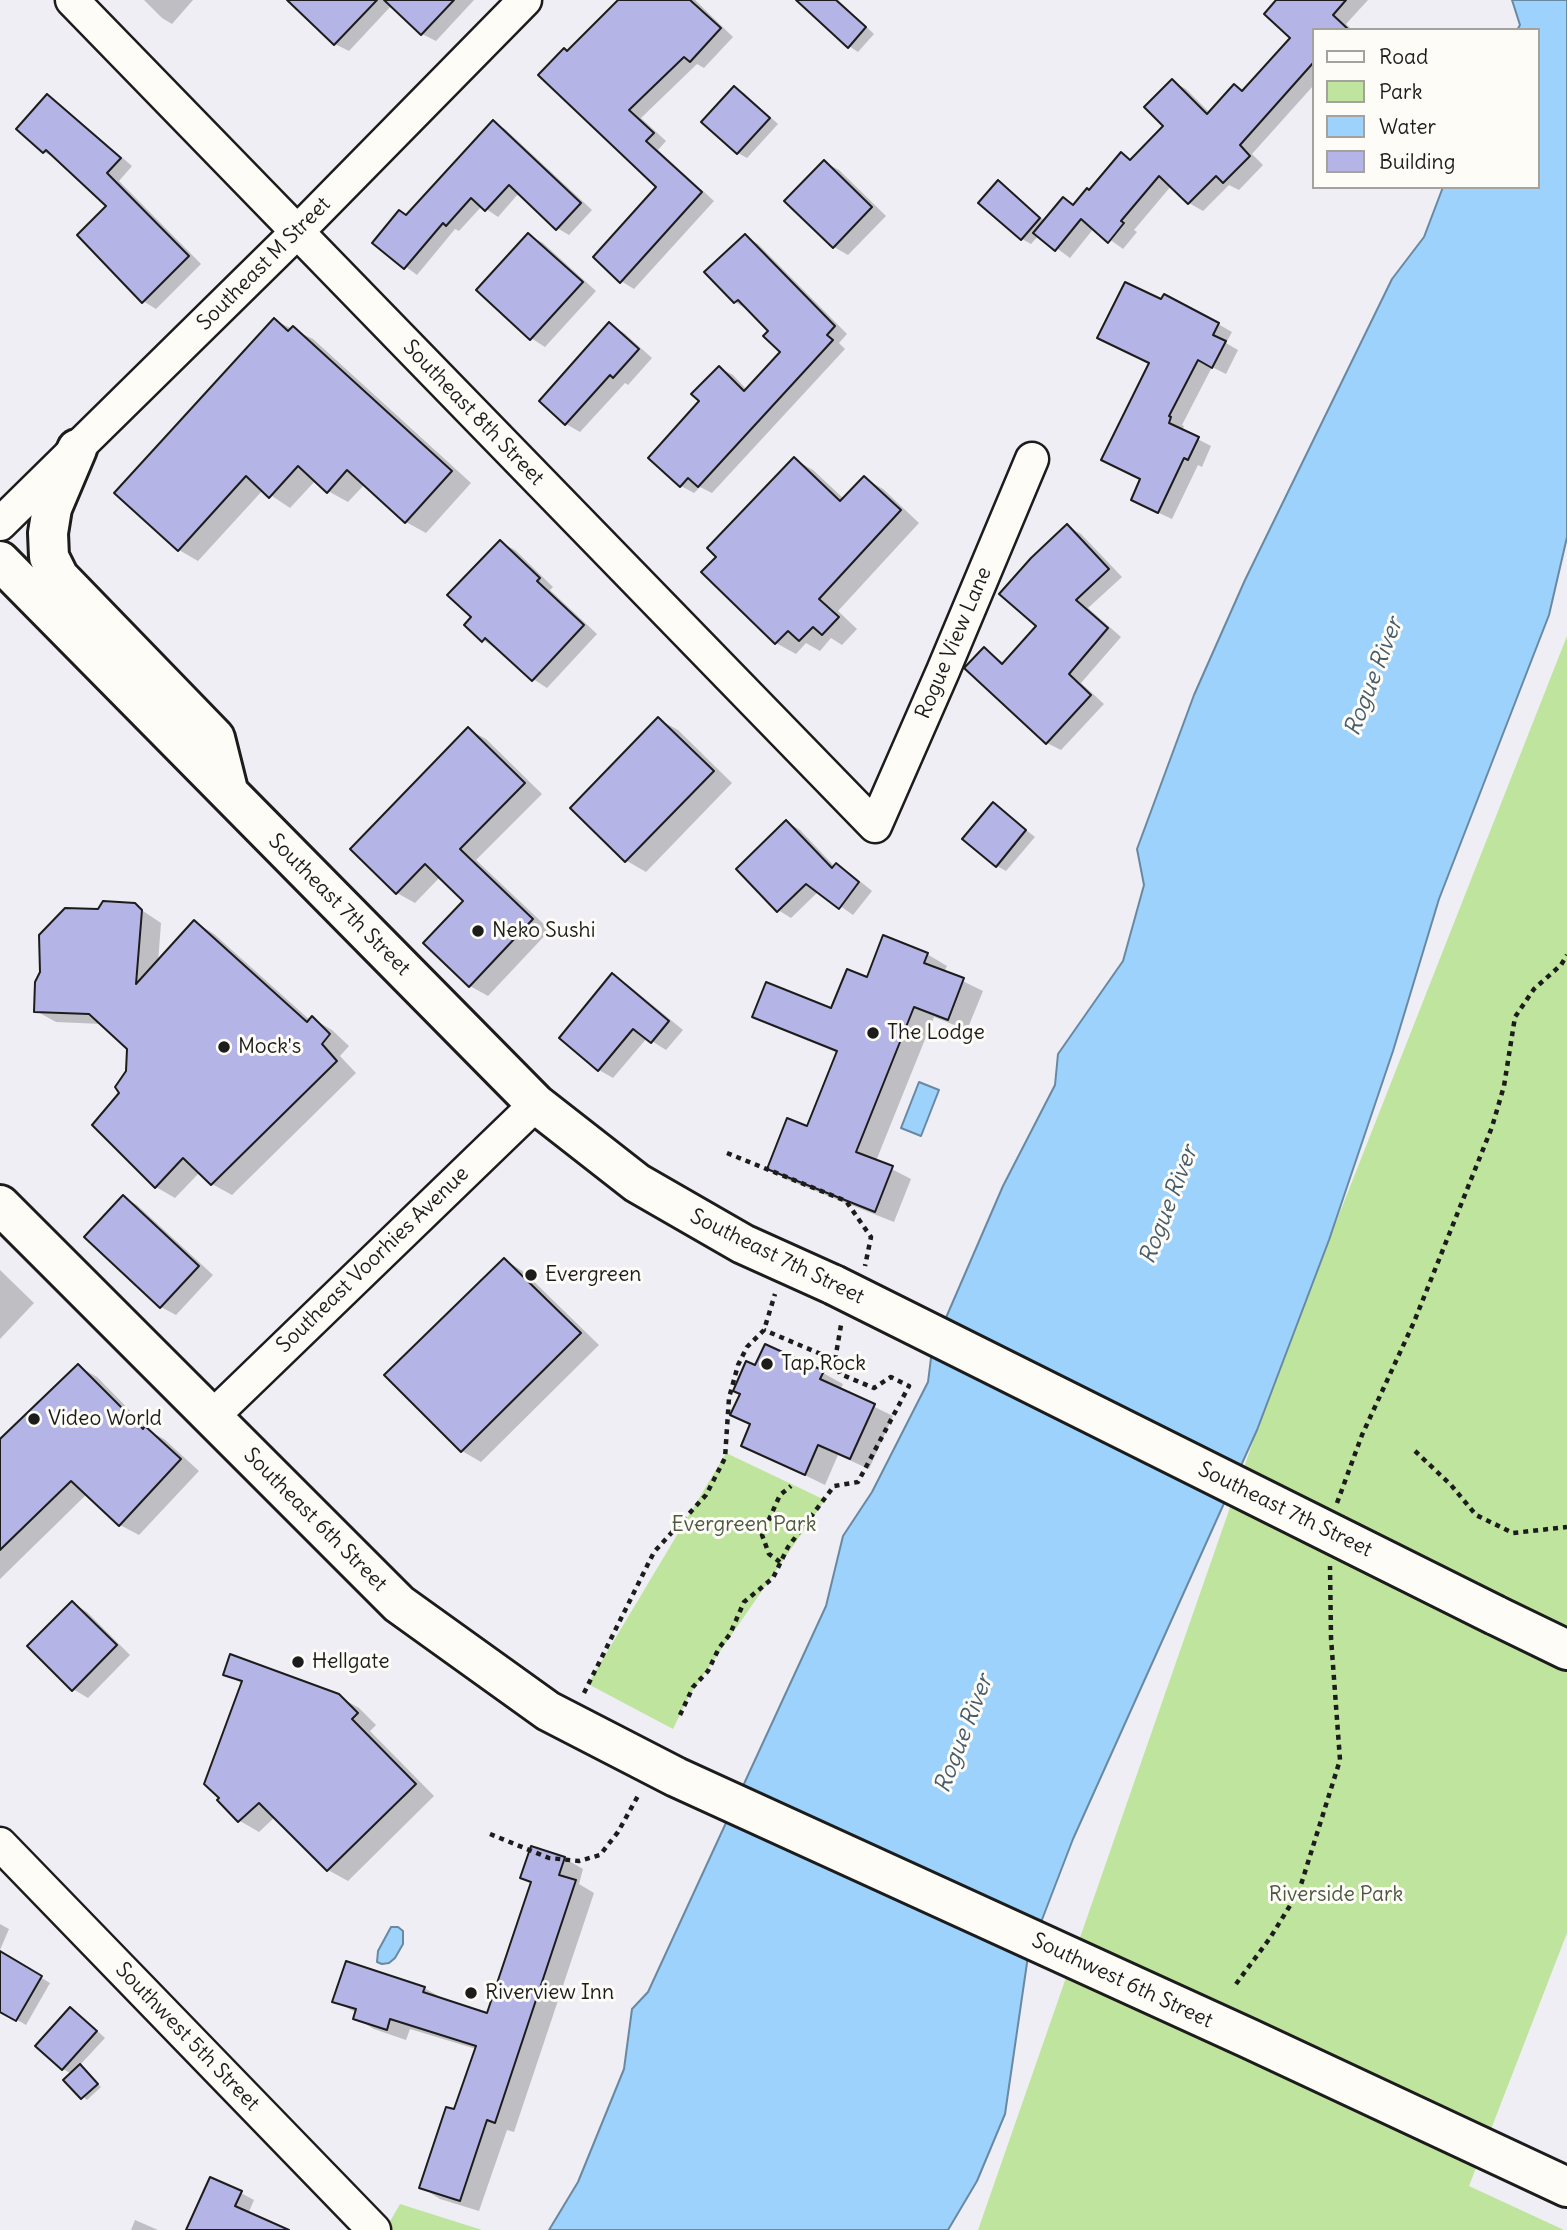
<!DOCTYPE html>
<html>
<head>
<meta charset="utf-8">
<style>
  body { margin:0 }
  #map { position:relative; width:1567px; height:2230px; overflow:hidden; background:#efeef4; font-family:Delius,sans-serif }
  canvas { display:block }
  .legend { position:absolute; left:1312px; top:28px; width:228px; height:161px; box-sizing:border-box; background:#fdfcf7; border:2px solid #a3a29f; margin:0; padding:9px 12px; list-style:none; font-size:21px; color:#1c1c1c }
  .legend li { display:flex; align-items:center; gap:14px; height:35px }
  .legend b { width:35px; border:2px solid #a3a29f }
</style>
</head>
<body>
<div id="map">
<canvas width="1567" height="2230"></canvas>
<ul class="legend">
<li><b style="height:9px;background:#fdfcf7"></b>Road</li>
<li><b style="height:19px;background:#bfe49e"></b>Park</li>
<li><b style="height:19px;background:#9cd2fb"></b>Water</li>
<li><b style="height:19px;background:#b5b4e6"></b>Building</li>
</ul>
</div>
<script>
const ctx = document.querySelector('canvas').getContext('2d');
ctx.lineJoin = 'round';
function fill(path, color) {
  ctx.fillStyle = color;
  ctx.fill(path, 'evenodd');
}
function toPath(rows) {
  const path = new Path2D();
  for (const r of rows) {
    path.moveTo(r[0], r[1]);
    for (let i = 2; i < r.length; i += 2) path.lineTo(r[i], r[i + 1]);
  }
  return path;
}
function strokePath(path, color, width, dash) {
  ctx.strokeStyle = color;
  ctx.lineWidth = width;
  ctx.lineCap = dash ? 'butt' : 'round';
  ctx.setLineDash(dash || []);
  ctx.stroke(path);
}
function drawText(font, color, halo, rows, align = 'center') {
  ctx.font = font + ' Delius,sans-serif';
  ctx.lineWidth = 6;
  ctx.setLineDash([]);
  ctx.textBaseline = 'middle';
  ctx.strokeStyle = halo;
  ctx.fillStyle = color;
  for (const [text, x, y, turn = 0] of rows) {
    ctx.save();
    ctx.translate(x, y);
    ctx.rotate((+turn || 0) * Math.PI / 180);
    ctx.textAlign = isNaN(turn) ? turn : align;
    if (halo) ctx.strokeText(text, 0, 0);
    ctx.fillText(text, 0, 0);
    ctx.restore();
  }
}
fill(toPath([
  [1567,636,1567,1933,1469,2186,1564,2230,978,2230,1257,1430,1329,1240],
  [726,1453,825,1500,689,1696,673,1729,588,1684],
  [400,2204,482,2230,385,2230]
]), '#bfe49e');
const water = toPath([
  [1512,0,1567,0,1567,537,1549,615,1439,899,1393,1051,1329,1240,1257,1430,1073,1839,1028,1956,1005,2114,977,2181,948,2230,549,2230,578,2182,624,2069,632,2009,648,1992,826,1606,843,1536,872,1492,928,1382,932,1350,1003,1186,1055,1085,1058,1054,1123,961,1144,885,1137,849,1194,695,1245,580,1392,279,1424,237,1443,187,1537,187,1537,30,1517,30,1520,25,1512,0],
  [919,1082,939,1090,921,1136,901,1128,919,1082],
  [391,1927,398,1927,403,1931,403,1944,395,1958,389,1963,382,1964,377,1962,378,1951,391,1927]
]);
fill(water, '#9cd2fb');
strokePath(water, '#6989a2', 2);
fill(toPath([
  [144,0,193,0,172,24,162,18],
  [306,0,474,0,436,41,422,34,392,5,349,51,335,44,298,9],
  [621,0,695,0,733,37,704,68,697,64,641,118,666,141,658,150,714,201,634,289,621,281,659,187,568,52],
  [799,0,838,0,874,34,858,52,849,46],
  [1278,0,1368,0,1346,24,1352,30,1313,30,1313,86,1252,154,1263,165,1239,190,1229,185,1203,211,1189,203,1172,185,1134,230,1137,232,1123,249,1094,228,1070,258,1039,235,1031,244,1022,239,998,182,1045,221,1063,199,1074,206,1089,192,1121,154,1132,161,1166,126,1172,81,1186,89,1210,113,1244,92,1293,38],
  [735,88,744,93,778,124,747,158,738,153],
  [47,97,60,104,132,166,119,181,201,264,156,309,143,301,108,206,57,159,44,152],
  [493,122,505,129,592,210,569,235,557,228,519,193,498,217,482,206,459,231,455,229,417,275,374,243,407,217],
  [824,162,839,170,886,216,848,255,834,247],
  [528,235,543,243,596,291,545,347,531,338],
  [745,236,758,244,847,334,839,343,845,349,712,493,700,487,694,493,681,486,650,458,701,401,720,368,733,375,747,390,783,352,770,331,748,310,735,302],
  [274,320,313,339,471,483,426,533,406,522,365,484,348,502,328,491,316,480,290,508,263,490,198,561,179,550],
  [1218,324,1232,332,1226,343,1238,350,1226,374,1212,367,1182,425,1184,426,1182,431,1211,446,1202,467,1198,465,1172,519,1146,507,1142,480,1116,467],
  [610,325,624,333,652,358,628,385,625,383,580,432,566,424],
  [794,459,813,470,844,499,864,478,883,489,919,523,838,611,857,629,842,645,831,638,820,651,806,643,796,654,776,643,704,572,718,557],
  [1067,526,1081,534,1122,577,1088,608,1121,637,1081,683,1104,704,1061,750,1047,743,984,649,1004,663,1039,626],
  [500,542,515,550,553,587,550,590,597,634,547,688,533,679,497,649,483,640,473,617],
  [658,719,678,730,732,783,646,872,627,861,572,808],
  [468,729,486,739,542,794,476,860,550,930,488,996,470,986,426,943,466,901,441,876,415,903,397,893],
  [993,804,1035,837,1006,871,997,866],
  [787,822,800,830,835,867,850,873,872,891,853,915,819,891,791,918,778,910],
  [134,905,161,923,158,963,195,922,214,934,311,1021,313,1019,332,1030,349,1046,340,1056,356,1073,232,1195,212,1184,200,1172,175,1198,156,1187,121,1093,128,1072,129,1049,102,1024,56,1022,36,1011,99,911],
  [927,954,947,966,944,972,983,991,967,1030,934,1017,876,1161,911,1179,894,1222,788,1180,769,1168,808,1129,838,1053,774,1027,755,1016,832,1010,868,979],
  [612,976,627,984,683,1030,666,1050,647,1038,613,1078,599,1070],
  [123,1197,137,1205,213,1275,176,1315,161,1307,87,1237],
  [505,1260,524,1272,599,1345,481,1462,462,1451],
  [0,1270,34,1303,0,1339],
  [765,1347,823,1373,843,1384,840,1390,893,1416,869,1469,838,1455,825,1485,743,1445,752,1426,733,1415],
  [78,1366,97,1377,151,1432,164,1439,199,1471,139,1535,120,1525,87,1494,0,1579,0,1454],
  [72,1603,87,1612,130,1655,88,1698,73,1689],
  [225,1674,338,1696,359,1708,376,1725,370,1731,434,1796,348,1881,328,1870,276,1816,259,1832,240,1821,219,1800,243,1684],
  [564,1858,583,1869,579,1884,594,1893,514,2132,507,2130,479,2211,440,2199,421,2187,455,2112,476,2049,410,2029,406,2040,374,2029,355,2018,357,2013,334,2001,424,1988,444,1999,488,2015,532,1883,522,1878],
  [0,1924,9,1929,0,1950],
  [0,1953,50,1983,26,2025,0,2010],
  [71,2009,80,2015,105,2038,79,2066,101,2087,87,2100,66,2080,72,2074,63,2069],
  [241,2193,254,2200,248,2214,285,2230,188,2230],
  [135,2220,158,2230,131,2230]
]), '#0003');
const building = toPath([
  [287,0,377,0,334,45,287,0],
  [384,0,454,0,421,35,384,0],
  [618,0,690,0,721,28,690,62,684,57,629,110,654,133,646,141,702,192,620,283,593,257,656,187,538,75,564,48,567,51,618,0],
  [796,0,836,0,866,27,848,48,796,0],
  [1276,0,1346,0,1333,15,1349,30,1313,30,1313,63,1240,145,1250,156,1223,183,1216,176,1188,204,1159,176,1121,221,1124,223,1108,243,1081,219,1055,251,1033,233,1063,197,1073,205,1087,188,1089,190,1121,152,1130,160,1163,126,1144,107,1172,79,1207,114,1234,84,1242,91,1290,38,1264,14,1276,0],
  [734,86,770,118,737,154,701,122,734,86],
  [47,94,121,158,107,173,189,256,142,303,77,235,106,206,46,150,43,153,16,129,47,94],
  [493,120,581,203,556,230,509,185,485,211,471,198,446,226,443,223,404,269,372,243,399,210,406,215,493,120],
  [824,160,872,207,833,248,784,201,824,160],
  [998,180,1040,218,1021,240,978,203,998,180],
  [528,233,583,282,530,340,476,290,528,233],
  [745,234,835,326,827,335,833,340,698,487,688,478,680,487,648,458,699,401,691,394,719,366,744,391,780,352,763,336,768,331,738,300,734,303,704,272,745,234],
  [1125,282,1161,299,1164,294,1219,323,1213,335,1226,341,1212,368,1198,360,1169,416,1171,417,1169,423,1199,437,1188,460,1184,458,1158,513,1131,500,1140,479,1101,460,1149,363,1097,338,1125,282],
  [274,318,288,331,293,326,452,471,405,523,347,470,327,493,298,466,269,498,246,476,178,551,114,493,274,318],
  [609,322,639,349,613,378,610,375,565,425,539,401,609,322],
  [794,457,840,501,864,476,901,510,819,599,839,617,822,635,813,627,799,641,788,631,775,644,701,572,716,557,707,548,794,457],
  [1067,524,1109,569,1076,600,1108,628,1069,674,1091,695,1046,744,964,668,984,647,1002,664,1036,626,999,594,1031,558,1067,524],
  [500,540,540,578,537,581,584,625,532,681,485,638,482,642,464,625,471,617,447,595,500,540],
  [658,717,714,771,625,862,570,808,658,717],
  [468,727,525,783,460,849,533,919,469,987,423,943,463,901,425,864,396,894,350,849,468,727],
  [993,802,1026,830,996,867,962,839,993,802],
  [786,820,832,868,836,863,859,882,839,909,806,884,777,912,736,869,786,820],
  [103,901,135,903,142,910,136,984,194,920,307,1022,312,1016,330,1034,322,1044,337,1061,211,1185,183,1158,155,1188,92,1125,119,1093,115,1087,126,1071,127,1049,89,1014,34,1012,35,982,40,972,39,935,65,908,98,909,103,901],
  [883,935,928,953,924,963,964,978,948,1020,914,1007,856,1152,893,1166,875,1212,767,1169,787,1118,807,1126,837,1051,752,1017,766,982,831,1008,847,969,867,977,883,935],
  [612,973,669,1021,651,1043,633,1029,598,1071,559,1038,612,973],
  [123,1195,199,1266,160,1308,84,1237,123,1195],
  [504,1258,581,1333,461,1452,384,1375,504,1258],
  [765,1344,824,1371,820,1379,875,1404,850,1459,818,1445,805,1475,741,1446,750,1424,730,1415,740,1394,733,1391,746,1361,755,1365,765,1344],
  [78,1364,143,1429,145,1426,181,1459,119,1526,71,1481,0,1550,0,1439,78,1364],
  [72,1601,117,1645,72,1691,27,1646,72,1601],
  [230,1654,339,1694,358,1713,352,1719,416,1784,327,1871,259,1803,238,1822,217,1800,219,1798,204,1784,242,1681,223,1675,230,1654],
  [531,1846,565,1857,559,1875,576,1880,495,2123,487,2120,460,2201,419,2188,446,2107,454,2109,476,2046,390,2019,387,2030,353,2019,356,2009,332,2002,346,1961,425,1987,423,1992,487,2013,531,1882,520,1878,531,1846],
  [0,1951,42,1976,16,2021,0,2012,0,1951],
  [70,2007,97,2031,62,2070,35,2046,70,2007],
  [80,2064,98,2084,81,2099,63,2080,80,2064],
  [210,2177,242,2191,235,2206,289,2230,186,2230,210,2177]
]);
fill(building, '#b5b4e6');
strokePath(building, '#1c1c1c', 2);
const minor = toPath([
  [72,0,875,826,943,671,1032,459],
  [0,524,297,232,525,0],
  [212,1417,536,1104],
  [0,1844,374,2230]
]);
const highway = toPath([
  [77,449,52,508,48,533,49,557,59,577,215,738,228,790],
  [0,561,536,1104,637,1183,743,1244,834,1285],
  [0,1205,399,1604,548,1711,676,1777,1248,2038,1567,2187],
  [1495,1615,1567,1650]
]);
strokePath(minor, '#1c1c1c', 37);
strokePath(highway, '#1c1c1c', 44);
strokePath(toPath([
  [727,1153,846,1201,871,1237,865,1266],
  [835,1360,841,1325],
  [1415,1451,1451,1485,1476,1515,1513,1533,1567,1527],
  [1337,1503,1362,1435,1414,1322,1492,1127,1504,1086,1515,1017,1534,989,1561,965,1567,955],
  [780,1562,769,1554,762,1535,780,1495,791,1486],
  [584,1693,654,1552,706,1495,725,1458,729,1398,738,1365,747,1347,764,1330,775,1294],
  [680,1715,693,1687,708,1671,719,1648,730,1634,744,1602,773,1578,788,1547,834,1486,858,1482,909,1386,891,1377,874,1388,840,1374,835,1360,764,1330],
  [490,1834,549,1858,579,1861,600,1855,618,1832,639,1794],
  [1236,1984,1270,1938,1299,1891,1340,1760,1331,1638,1330,1566]
]), '#1c1c1c', 4.5, [5, 5]);
strokePath(minor, '#fdfcf7', 32);
strokePath(highway, '#fdfcf7', 38);
const highwayBridge = toPath([
  [834,1285,1495,1615]
]);
strokePath(highwayBridge, '#1c1c1c', 44, []);
strokePath(highwayBridge, '#fdfcf7', 38);
for (const [x, y, r, color] of [
  [478,931,7,"#1c1c1c"],
  [873,1033,7,"#1c1c1c"],
  [224,1047,7,"#1c1c1c"],
  [531,1275,7,"#1c1c1c"],
  [767,1364,7,"#1c1c1c"],
  [34,1419,7,"#1c1c1c"],
  [298,1662,7,"#1c1c1c"],
  [471,1993,7,"#1c1c1c"]
]) {
  const dot = new Path2D();
  dot.arc(x, y, r, 0, 2 * Math.PI);
  ctx.fillStyle = color;
  ctx.fill(dot);
  strokePath(dot, '#fdfcf7', 2.5);
}
drawText('21px', '#1c1c1c', '#fdfcf7', [
  ["Southeast M Street",264,264,-45],
  ["Southeast 8th Street",473,413,46],
  ["Rogue View Lane",954,643,-67],
  ["Southeast 7th Street",339,905,45],
  ["Southeast 7th Street",777,1257,26],
  ["Southeast Voorhies Avenue",373,1260,-44],
  ["Southeast 7th Street",1285,1510,26],
  ["Southeast 6th Street",315,1520,45],
  ["Southwest 6th Street",1122,1981,25],
  ["Southwest 5th Street",187,2037,46]
]);
drawText('21px', '#1c1c1c', '#fdfcf7', [
  ["Neko Sushi",492,931],
  ["The Lodge",887,1033],
  ["Mock's",238,1047],
  ["Evergreen",545,1275],
  ["Tap Rock",781,1364],
  ["Video World",48,1419],
  ["Hellgate",312,1662],
  ["Riverview Inn",485,1993]
], 'left');
drawText('21px', '#4d5843', '#fdfcf7', [
  ["Evergreen Park",744,1525],
  ["Riverside Park",1336,1895]
]);
drawText('italic 23px', '#495c6a', '#fdfcf7', [
  ["Rogue River",1374,677,-69],
  ["Rogue River",1169,1205,-69],
  ["Rogue River",964,1734,-69]
]);
</script>
</body>
</html>
